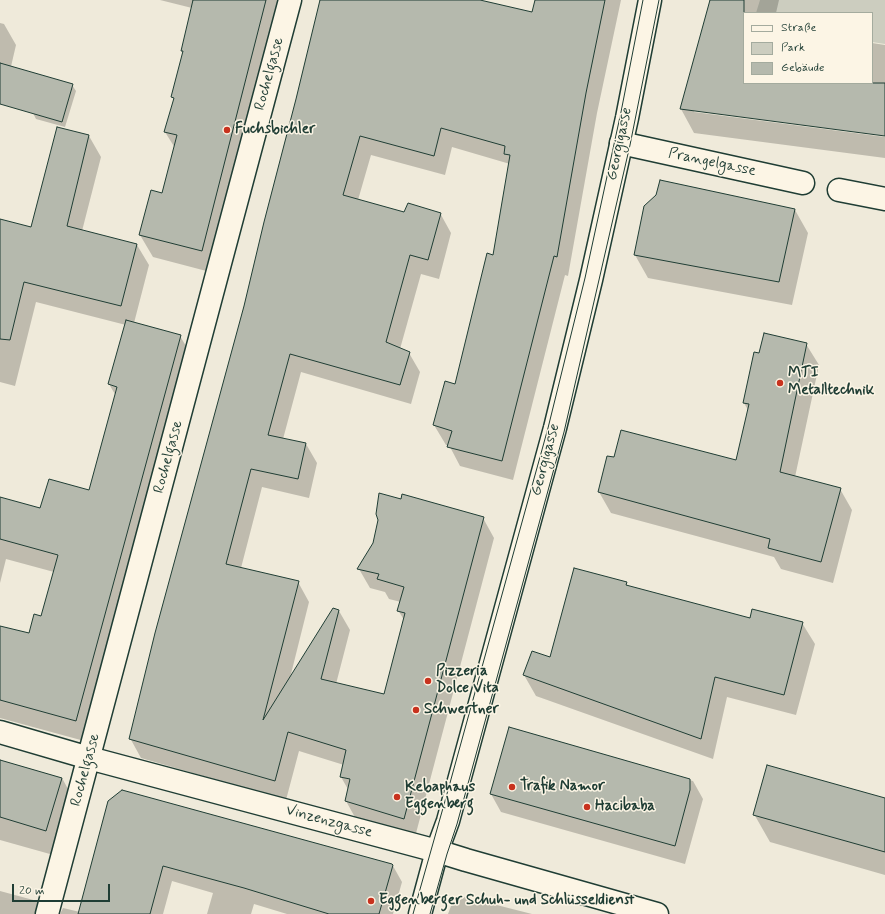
<!DOCTYPE html>
<html>
<head>
<meta charset="utf-8">
<style>
  body { margin:0 }
  #map { position:relative; width:885px; height:914px; overflow:hidden; background:#efeada; font-family:Mynerve,sans-serif }
  canvas { display:block }
  .legend { position:absolute; left:743px; top:12px; width:130px; height:72px; box-sizing:border-box; background:#fcf5e5; border:1px solid #a4ab9e; margin:0; padding:5px 7px; list-style:none; font-size:12px; color:#1f3d34 }
  .legend li { display:flex; align-items:center; gap:8px; height:20px }
  .legend b { width:20px; border:1px solid #a4ab9e }
  .scale { position:absolute; left:12px; top:884px; width:98px; height:18px; box-sizing:border-box; border:2px solid #1f3d34; border-top:0; padding-left:5px; font-size:12px; line-height:14px; white-space:nowrap; color:#1f3d34; -webkit-text-stroke:3px #fcf5e5; paint-order:stroke }
</style>
</head>
<body>
<div id="map">
<canvas width="885" height="914"></canvas>
<ul class="legend">
<li><b style="height:5px;background:#fcf5e5"></b>Straße</li>
<li><b style="height:11px;background:#cccdbf"></b>Park</li>
<li><b style="height:11px;background:#b5b9ad"></b>Gebäude</li>
</ul>
<div class="scale">20 m</div>
</div>
<script>
const ctx = document.querySelector('canvas').getContext('2d');
ctx.lineJoin = 'round';
function fill(path, color) {
  ctx.fillStyle = color;
  ctx.fill(path, 'evenodd');
}
function toPath(rows) {
  const path = new Path2D();
  for (const r of rows) {
    path.moveTo(r[0], r[1]);
    for (let i = 2; i < r.length; i += 2) path.lineTo(r[i], r[i + 1]);
  }
  return path;
}
function strokePath(path, color, width, dash) {
  ctx.strokeStyle = color;
  ctx.lineWidth = width;
  ctx.lineCap = dash ? 'butt' : 'round';
  ctx.setLineDash(dash || []);
  ctx.stroke(path);
}
function drawText(font, color, halo, rows, align = 'center') {
  ctx.font = font + ' Mynerve,sans-serif';
  ctx.lineWidth = 3;
  ctx.setLineDash([]);
  ctx.textBaseline = 'middle';
  ctx.strokeStyle = halo;
  ctx.fillStyle = color;
  for (const [text, x, y, turn = 0] of rows) {
    ctx.save();
    ctx.translate(x, y);
    ctx.rotate((+turn || 0) * Math.PI / 180);
    ctx.textAlign = isNaN(turn) ? turn : align;
    if (halo) ctx.strokeText(text, 0, 0);
    ctx.fillText(text, 0, 0);
    ctx.restore();
  }
}
fill(toPath([
  [760,0,885,0,885,44,872,42,872,13,756,13]
]), '#cccdbf');
fill(toPath([
  [160,0,284,0,214,273,153,257,140,235,162,194,175,148,165,132,174,100,172,97,183,54,182,50,192,8],
  [325,0,476,0,533,13,536,0,621,0,597,113,568,276,565,275,513,480,460,466,449,445,446,445,434,425,456,385,494,256,510,164,452,147,445,175,371,155,358,200,405,213,440,213,451,233,439,279,421,274,400,349,409,353,420,372,411,404,301,372,283,439,306,444,317,463,309,498,262,487,241,568,298,582,309,602,290,678,339,611,350,630,336,684,384,696,404,620,398,610,401,602,389,599,385,592,370,588,359,569,483,518,494,538,415,837,357,821,346,801,349,791,341,777,344,765,299,751,286,800,141,758,130,738],
  [711,0,779,0,776,13,744,13,744,83,872,83,872,43,885,45,885,135,695,110,694,112,885,137,885,158,694,133,681,109],
  [0,23,4,24,16,45,3,101,0,100],
  [72,85,76,91,65,127,36,119,33,113],
  [89,136,101,157,82,231,137,245,149,265,134,323,180,336,193,358,88,742,0,718,0,627,30,635,42,617,54,572,6,559,0,583,0,498,41,509,90,491,116,396,109,384,126,325,36,302,15,386,0,382,0,220,32,229],
  [795,210,808,233,792,305,648,278,635,255],
  [806,344,819,365,795,477,840,489,852,510,833,583,781,569,774,557,611,513,599,492,736,461,748,410,744,403,760,354],
  [626,583,628,587,750,619,802,623,815,644,796,715,727,697,713,759,536,696,524,675,551,659],
  [510,729,693,781,703,799,685,864,501,812,491,794],
  [0,760,62,778,74,800,57,856,0,840],
  [122,791,393,866,402,882,393,914,287,914,254,904,251,914,207,914,213,893,172,881,163,914,60,914,63,908,80,912],
  [885,799,885,875,770,842,754,814],
  [0,891,37,901,45,914,0,914],
  [465,897,532,914,448,914,451,906]
]), '#0003');
const building = toPath([
  [193,0,266,0,202,251,139,235,151,190,162,193,177,135,164,132,174,98,171,97,183,51,181,51,193,0],
  [320,0,480,0,532,12,535,0,605,0,586,93,557,257,554,256,502,461,447,447,452,431,433,425,445,381,455,384,487,253,493,255,510,155,504,154,505,146,441,128,434,156,360,136,343,195,404,212,408,203,441,213,428,260,410,255,386,342,410,352,400,385,290,354,268,435,306,443,298,479,251,469,226,564,299,581,263,720,333,608,339,610,321,679,384,694,405,613,397,611,404,587,377,579,379,574,357,569,373,543,378,520,376,514,379,493,401,499,402,494,484,517,404,819,345,801,350,779,340,777,346,750,288,732,275,781,129,739,155,633,244,306,264,222,296,99,320,0],
  [710,0,744,0,744,83,885,83,885,136,680,109,710,0],
  [0,63,73,84,62,122,0,104,0,63],
  [57,127,89,135,67,226,137,244,121,306,24,282,10,340,0,339,0,219,31,227,57,127],
  [660,180,795,209,779,282,634,255,644,206,656,195,660,180],
  [126,320,181,335,76,721,0,700,0,626,29,633,34,614,41,616,58,555,0,539,0,497,40,508,49,479,89,490,117,387,108,384,126,320],
  [764,333,807,343,780,472,841,488,821,562,768,548,770,539,598,492,607,456,614,457,621,430,736,460,749,404,743,403,754,352,759,353,764,333],
  [574,568,627,582,626,585,750,618,752,609,803,622,784,695,715,677,701,739,523,675,532,651,550,657,574,568],
  [509,727,690,779,690,790,675,846,490,794,509,727],
  [0,760,62,778,46,831,0,817,0,760],
  [767,765,885,798,885,852,753,815,767,765],
  [122,790,392,864,393,865,379,914,329,914,244,888,163,866,150,914,78,914,108,801,122,790]
]);
fill(building, '#b5b9ad');
strokePath(building, '#1f3d34', 1);
const minor = toPath([
  [621,143,803,183],
  [839,190,885,199],
  [0,732,89,758,437,851,466,860,657,914],
  [47,914,290,0]
]);
const secondary = toPath([
  [420,914,437,851,448,821,555,428,591,280,627,118,650,0]
]);
strokePath(minor, '#1f3d34', 25);
strokePath(secondary, '#1f3d34', 25);
strokePath(minor, '#fcf5e5', 22);
strokePath(secondary, '#fcf5e5', 22);
strokePath(toPath([
  [413,914,445,801,548,428,585,278,621,112,643,0],
  [430,914,447,854,457,824,564,432,630,145,659,0]
]), '#1f3d34', 1);
for (const [x, y, r, color] of [
  [227,130,4,"#c8321e"],
  [780,383,4,"#c8321e"],
  [428,681,4,"#c8321e"],
  [416,710,4,"#c8321e"],
  [512,787,4,"#c8321e"],
  [397,797,4,"#c8321e"],
  [587,807,4,"#c8321e"],
  [371,901,4,"#c8321e"]
]) {
  const dot = new Path2D();
  dot.arc(x, y, r, 0, 2 * Math.PI);
  ctx.fillStyle = color;
  ctx.fill(dot);
  strokePath(dot, '#fcf5e5', 1.5);
}
drawText('15px', '#1f3d34', '#fcf5e5', [
  ["Rochelgasse",270,74,-75],
  ["Georgigasse",620,144,-78],
  ["Prangelgasse",712,163,12],
  ["Rochelgasse",169,457,-75],
  ["Georgigasse",546,460,-75],
  ["Rochelgasse",86,770,-75],
  ["Vinzenzgasse",329,822,15]
]);
drawText('bold 15px', '#1f3d34', '#fcf5e5', [
  ["Fuchsbichler",235,130],
  ["MTI",788,374],
  ["Metalltechnik",788,391],
  ["Pizzeria",436,672],
  ["Dolce Vita",436,689],
  ["Schwertner",424,710],
  ["Trafik Namor",520,787],
  ["Kebaphaus",405,788],
  ["Eggenberg",405,805],
  ["Hacibaba",595,807],
  ["Eggenberger Schuh- und Schlüsseldienst",379,901]
], 'left');
</script>
</body>
</html>
